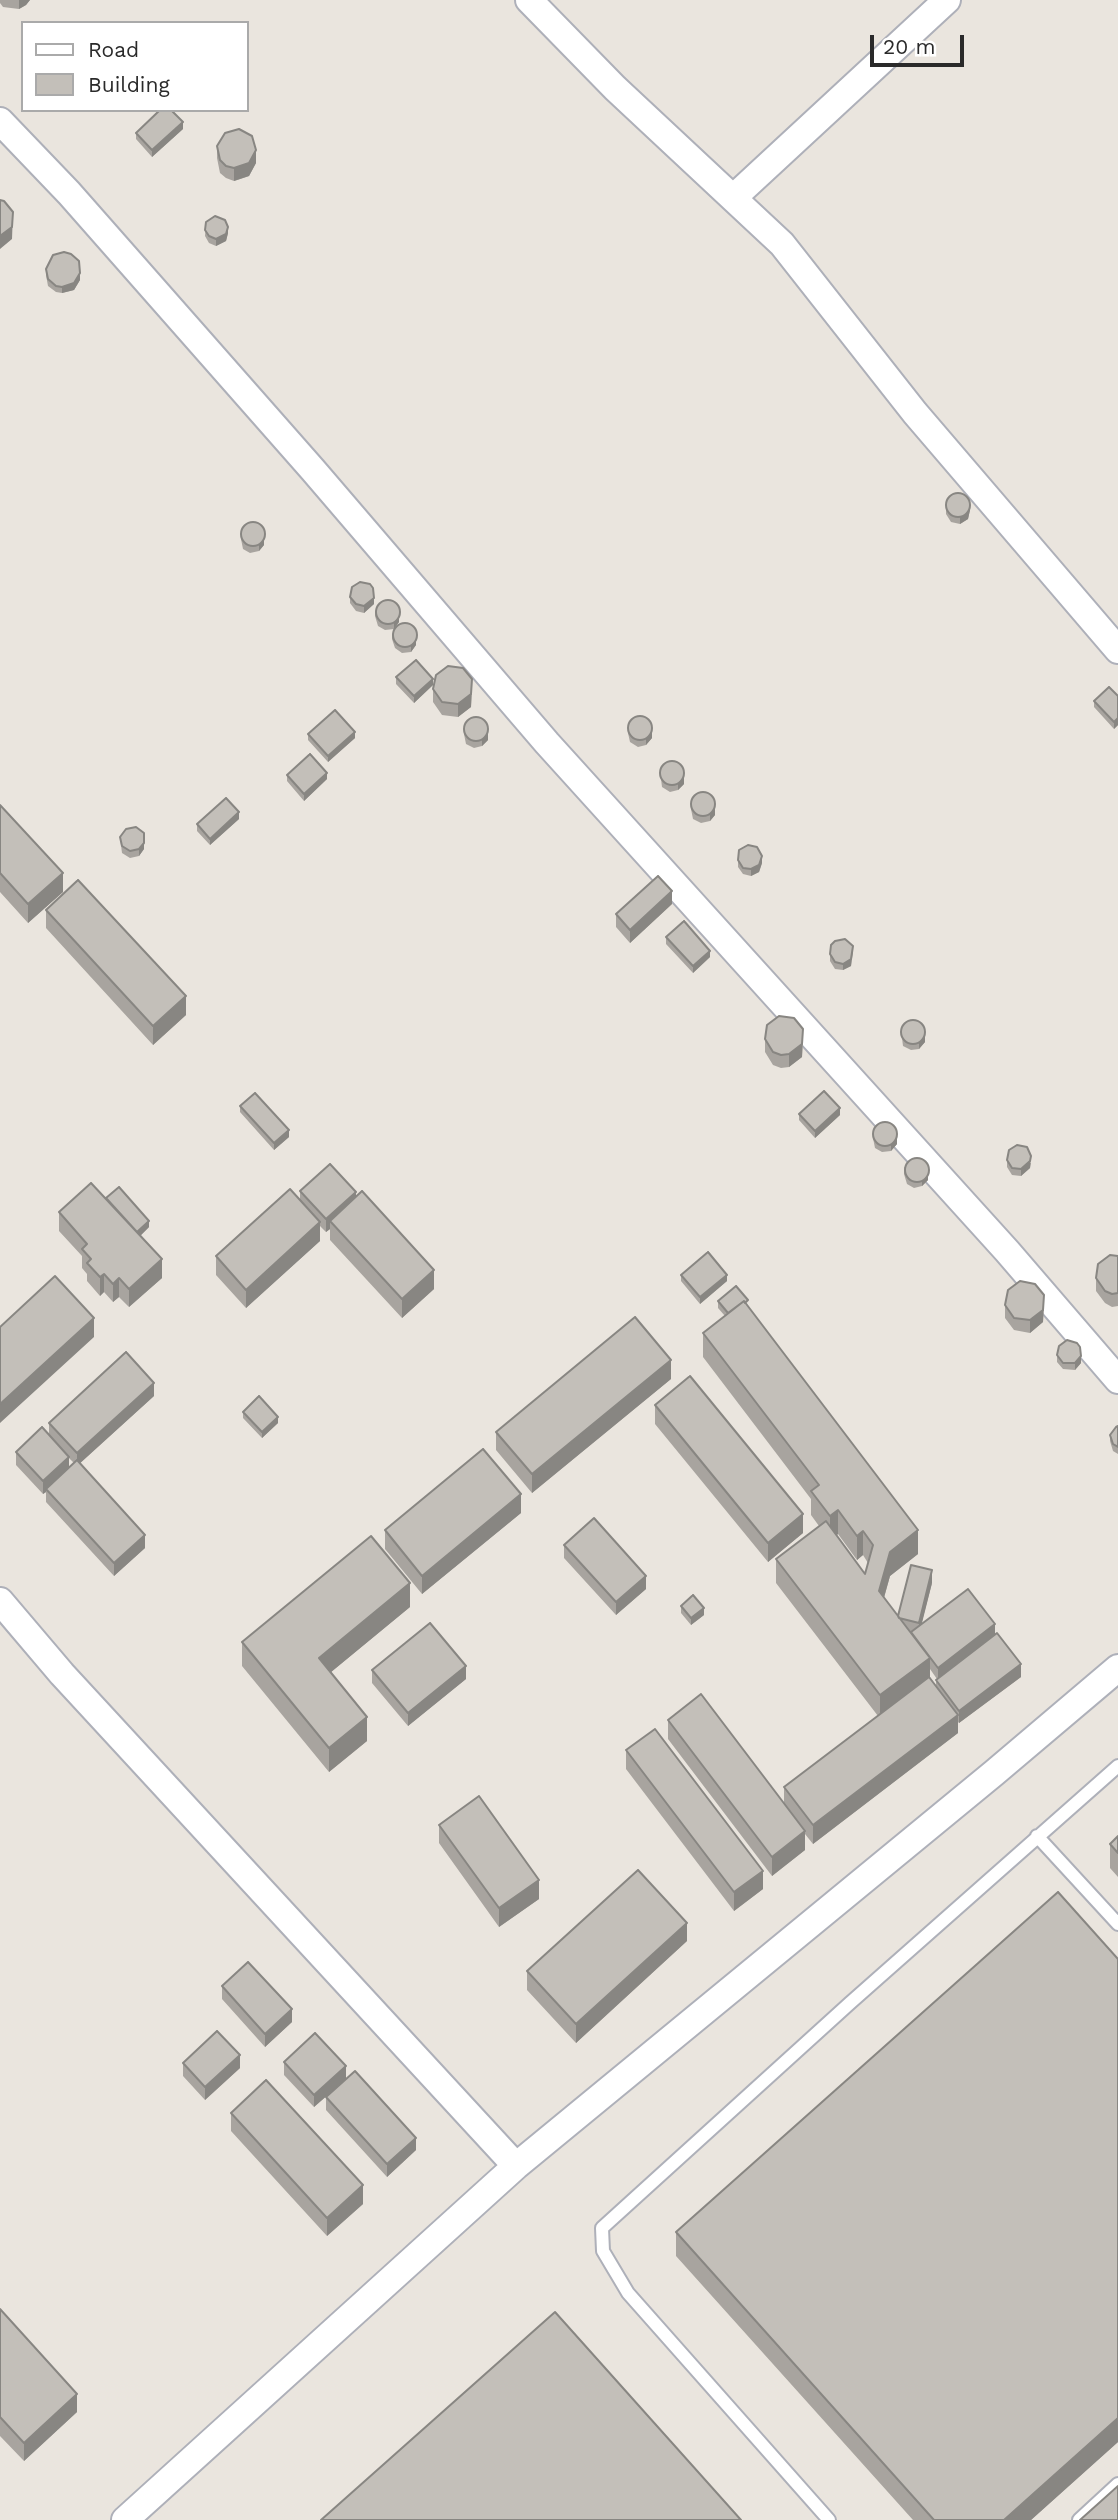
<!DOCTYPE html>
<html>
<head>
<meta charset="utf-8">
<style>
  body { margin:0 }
  #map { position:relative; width:1118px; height:2520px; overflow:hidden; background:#eae5de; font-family:"Work Sans",sans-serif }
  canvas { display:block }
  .legend { position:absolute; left:21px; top:21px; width:228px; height:91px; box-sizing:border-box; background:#fff; border:2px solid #aaa; margin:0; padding:9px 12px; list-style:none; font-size:21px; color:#2a2a2a }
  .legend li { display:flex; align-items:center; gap:14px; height:35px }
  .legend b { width:35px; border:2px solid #aaa }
  .scale { position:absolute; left:870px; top:35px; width:94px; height:32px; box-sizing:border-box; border:4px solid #2a2a2a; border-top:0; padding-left:9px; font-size:21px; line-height:24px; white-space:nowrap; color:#2a2a2a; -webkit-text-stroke:5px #fff; paint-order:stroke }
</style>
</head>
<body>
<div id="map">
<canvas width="1118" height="2520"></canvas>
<ul class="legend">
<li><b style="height:9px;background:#fff"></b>Road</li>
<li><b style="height:19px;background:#c3bfb9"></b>Building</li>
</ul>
<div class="scale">20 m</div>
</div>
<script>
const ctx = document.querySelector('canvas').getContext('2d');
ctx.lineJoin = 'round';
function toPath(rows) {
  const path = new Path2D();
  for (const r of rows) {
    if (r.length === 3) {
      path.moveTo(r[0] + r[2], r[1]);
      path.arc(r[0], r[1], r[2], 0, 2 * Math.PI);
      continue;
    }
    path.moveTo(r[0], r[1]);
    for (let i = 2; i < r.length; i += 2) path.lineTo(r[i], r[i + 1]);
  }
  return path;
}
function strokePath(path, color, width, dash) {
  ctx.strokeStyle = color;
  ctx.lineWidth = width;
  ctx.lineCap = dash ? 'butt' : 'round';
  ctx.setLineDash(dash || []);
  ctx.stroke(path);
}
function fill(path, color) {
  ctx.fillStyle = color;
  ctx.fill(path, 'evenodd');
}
const lane = toPath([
  [1037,1836,1118,1924],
  [829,2520,628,2293,603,2251,602,2228,850,2003,1118,1766],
  [1079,2520,1118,2484]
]);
const street = toPath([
  [529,0,615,88,782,244,915,413,1118,650],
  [0,121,69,193,313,470,547,743,1007,1251,1118,1380],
  [733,198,947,0],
  [0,1601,62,1674,516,2166],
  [125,2520,516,2166,994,1773,1118,1668]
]);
strokePath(lane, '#aeb0b9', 16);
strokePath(street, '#aeb0b9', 30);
strokePath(lane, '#fff', 12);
strokePath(street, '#fff', 26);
fill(toPath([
  [0,0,30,0,26,5,19,9,3,7,0,3],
  [183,129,152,157,136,139,136,133],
  [217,146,256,163,249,176,234,181,226,178,220,173,217,158],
  [206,222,228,233,226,241,216,246,209,243,205,236],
  [46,269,80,280,74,290,62,293,56,292,48,286,46,275],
  [946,508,970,510,968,519,960,524,951,522,946,514],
  [241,532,264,545,259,551,250,553,243,549,241,539],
  [350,597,374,604,364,613,356,611,350,603],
  [375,610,399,622,394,629,385,630,378,626,375,616],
  [392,633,416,645,411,652,402,653,395,648,392,639],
  [396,677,433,685,414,703,396,684],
  [433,689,472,692,471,707,458,717,442,715,433,702],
  [1118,696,1118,725,1114,729,1094,707,1094,701],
  [628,726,652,738,646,745,638,747,630,742,628,733],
  [464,727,488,740,482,746,474,748,466,744,464,734],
  [308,734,355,738,328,762,308,740],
  [660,771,684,784,678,790,670,792,662,787],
  [287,775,327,779,304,801,287,781],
  [691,802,715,815,710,821,701,823,693,819,691,809],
  [0,805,63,892,28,923,0,892],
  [239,819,210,845,197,831,197,824],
  [120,837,144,849,139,856,130,858,122,853],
  [738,860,762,863,759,872,751,876,743,874,738,867],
  [672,904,630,943,616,927,616,914],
  [46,910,186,1015,153,1045,46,928],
  [666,937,710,957,693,973,666,944],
  [853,952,851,966,843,970,835,969,830,961,830,954],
  [901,1030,925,1042,919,1049,911,1050,903,1046],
  [765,1039,803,1042,802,1057,789,1067,781,1068,773,1065,765,1052],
  [240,1106,289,1137,274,1150,240,1112],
  [799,1114,840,1115,815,1138,799,1120],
  [873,1132,897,1144,891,1151,882,1152,875,1148,873,1138],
  [1007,1160,1031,1163,1030,1168,1021,1176,1012,1175,1007,1167],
  [904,1167,928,1180,922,1186,914,1188,907,1184,904,1174],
  [300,1191,356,1197,434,1289,402,1318,330,1240,330,1229,326,1232,320,1226,320,1241,246,1308,216,1275,216,1256,300,1200],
  [106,1198,149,1227,140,1236,162,1278,129,1307,119,1297,113,1302,104,1292,100,1296,87,1281,87,1274,82,1268,82,1256,59,1231,59,1212],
  [1118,1256,1118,1306,1112,1307,1105,1303,1096,1291,1096,1278],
  [681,1275,727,1281,700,1304,681,1281],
  [718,1301,748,1306,918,1554,890,1576,884,1598,898,1616,932,1583,921,1625,995,1635,1021,1677,959,1723,958,1722,958,1733,813,1844,805,1834,805,1850,772,1876,668,1739,668,1720,784,1804,784,1787,878,1716,776,1583,776,1559,819,1526,811,1515,811,1499,703,1357,703,1333,725,1316,718,1308],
  [838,1534,857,1560,863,1555,868,1563,865,1574,837,1535],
  [930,1669,937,1679,936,1680,936,1686,930,1677],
  [1005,1305,1044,1308,1043,1322,1030,1333,1014,1330,1005,1318],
  [1057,1355,1081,1363,1075,1370,1063,1369,1057,1362],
  [671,1379,532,1493,496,1450,496,1432],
  [154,1396,80,1463,145,1548,114,1576,46,1502,46,1492,43,1494,16,1465,16,1452,49,1434,49,1423],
  [69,1458,74,1463,69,1467],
  [655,1405,803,1533,768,1562,655,1424],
  [243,1412,278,1423,262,1438,243,1418],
  [1118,1426,1118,1454,1113,1451,1110,1441,1110,1435],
  [521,1513,422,1594,385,1549,385,1530],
  [564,1545,646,1589,616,1615,564,1558],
  [681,1606,704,1615,691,1625,681,1613],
  [410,1607,331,1672,367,1741,329,1772,242,1666,242,1642],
  [372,1670,466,1679,408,1726,372,1683],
  [626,1750,763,1889,734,1911,626,1769],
  [439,1825,539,1899,499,1927,439,1843],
  [1118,1836,1118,1877,1110,1868,1110,1844],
  [687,1941,576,2043,527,1990,527,1971],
  [1118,1959,1118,2442,1031,2520,913,2520,676,2256,676,2232],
  [222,1986,292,2022,265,2047,222,1999],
  [284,2062,346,2079,314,2107,284,2075],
  [183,2063,240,2068,205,2100,183,2076],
  [326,2097,416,2150,387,2177,326,2110],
  [231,2113,363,2204,327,2236,231,2131],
  [0,2309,77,2412,24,2461,0,2436]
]), '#a8a49f');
fill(toPath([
  [19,0,30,0,26,5,19,9],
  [183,122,183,129,152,157,152,150],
  [256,150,256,163,249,176,234,181,234,168],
  [13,212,12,239,0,249,0,236],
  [228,227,228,233,226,241,216,246,216,239],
  [80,273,80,280,74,290,62,293,62,287],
  [970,504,970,510,968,519,960,524,960,517],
  [264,538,264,545,259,551,259,545],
  [374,598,374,604,364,613,364,606],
  [399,616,399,622,394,629,394,622],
  [416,638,416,645,411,652,411,645],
  [433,679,433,685,414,703,414,696],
  [472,679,471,707,458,717,458,704],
  [1118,718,1118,725,1114,729,1114,722],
  [355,732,355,738,328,762,328,756],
  [652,732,652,738,646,745,646,739],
  [488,733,488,740,482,746,482,740],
  [327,773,327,779,304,801,304,794],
  [684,777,684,784,678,790,678,784],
  [715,808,715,815,710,821,710,815],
  [239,812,239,819,210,845,210,839],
  [144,843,144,849,139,856,139,849],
  [762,856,762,863,759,872,751,876,751,869],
  [63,873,63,892,28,923,28,904],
  [672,891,672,904,630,943,630,930],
  [853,946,851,966,843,970,843,964],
  [710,951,710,957,693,973,693,966],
  [186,996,186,1015,153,1045,153,1026],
  [803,1029,802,1057,789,1067,789,1054],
  [925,1035,925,1042,919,1049,919,1042],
  [840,1108,840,1115,815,1138,815,1131],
  [289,1130,289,1137,274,1150,274,1143],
  [897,1137,897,1144,891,1151,891,1144],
  [1031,1156,1030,1168,1021,1176,1021,1169],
  [928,1173,928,1180,922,1186,922,1180],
  [356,1192,356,1205,330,1221,330,1229,326,1232,326,1219],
  [149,1221,149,1227,137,1239,137,1232],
  [320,1222,320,1241,246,1308,246,1290],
  [162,1259,162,1278,129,1307,129,1289],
  [434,1270,434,1289,402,1318,402,1299],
  [104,1274,104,1292,100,1296,100,1277],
  [727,1275,727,1281,700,1304,700,1297],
  [119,1278,119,1297,113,1302,113,1284],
  [1044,1295,1043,1322,1030,1333,1030,1320],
  [94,1318,94,1337,0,1423,0,1404],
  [1081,1356,1081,1363,1075,1370,1075,1363],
  [671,1360,671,1379,532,1493,532,1474],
  [154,1383,154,1396,77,1466,77,1453],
  [278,1417,278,1423,262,1438,262,1432],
  [69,1457,69,1470,46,1489,46,1492,43,1494,43,1481],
  [521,1494,521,1513,422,1594,422,1576],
  [838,1510,838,1534,830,1540,830,1516],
  [803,1514,803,1533,768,1562,768,1543],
  [918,1530,918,1554,890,1576,879,1615,879,1591,890,1552],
  [863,1531,863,1555,857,1560,857,1536],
  [145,1535,145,1548,114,1576,114,1563],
  [932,1570,932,1583,919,1635,919,1623],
  [646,1576,646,1589,616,1615,616,1602],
  [410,1583,410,1607,319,1682,319,1658],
  [704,1608,704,1615,691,1625,691,1618],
  [995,1624,995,1637,938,1680,938,1668],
  [930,1658,930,1682,880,1720,880,1695],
  [1021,1664,1021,1677,959,1723,959,1711],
  [466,1666,466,1679,408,1726,408,1713],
  [958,1715,958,1733,813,1844,813,1825],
  [367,1717,367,1741,329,1772,329,1748],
  [805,1831,805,1850,772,1876,772,1857],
  [763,1871,763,1889,734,1911,734,1892],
  [539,1880,539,1899,499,1927,499,1908],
  [687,1923,687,1941,576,2043,576,2024],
  [292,2009,292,2022,265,2047,265,2034],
  [240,2055,240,2068,205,2100,205,2087],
  [346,2066,346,2079,314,2107,314,2095],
  [416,2138,416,2150,387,2177,387,2164],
  [363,2185,363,2204,327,2236,327,2218],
  [77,2394,77,2412,24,2461,24,2443],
  [1118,2418,1118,2442,1031,2520,1004,2520]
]), '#888682');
const building = toPath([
  [160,110,171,110,183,122,152,150,136,133,160,110],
  [239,129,252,136,256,150,249,163,234,168,226,166,220,160,217,146,225,133,239,129],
  [0,200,4,201,13,212,12,227,0,236,0,200],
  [215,216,225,220,228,227,226,234,216,239,209,236,205,230,206,222,215,216],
  [64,252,71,254,79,261,80,273,74,283,62,287,56,286,48,279,46,269,53,255,64,252],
  [958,505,12],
  [253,534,12],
  [360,582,370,584,373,588,374,598,364,606,356,604,350,597,352,587,360,582],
  [388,612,12],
  [405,635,12],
  [416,660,433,679,414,696,396,677,416,660],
  [448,666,463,668,472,679,471,694,458,704,442,702,433,689,436,675,448,666],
  [1109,687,1118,696,1118,718,1114,722,1094,701,1109,687],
  [335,710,355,732,328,756,308,734,335,710],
  [640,728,12],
  [476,729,12],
  [310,754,327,773,304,794,287,775,310,754],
  [672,773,12],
  [703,804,12],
  [226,798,239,812,210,839,197,824,226,798],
  [0,805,63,873,28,904,0,873,0,805],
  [136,827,144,833,144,843,139,849,130,851,122,846,120,837,126,829,136,827],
  [748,845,757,847,762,856,759,865,751,869,743,868,738,860,739,850,748,845],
  [658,876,672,891,630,930,616,914,658,876],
  [78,880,186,996,153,1026,46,910,78,880],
  [684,921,710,951,693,966,666,937,684,921],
  [845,939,853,946,851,959,843,964,835,962,830,954,831,945,835,941,845,939],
  [779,1016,794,1018,803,1029,802,1044,789,1054,781,1055,773,1052,765,1039,767,1025,779,1016],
  [913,1032,12],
  [824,1091,840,1108,815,1131,799,1114,824,1091],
  [255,1093,289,1130,274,1143,240,1106,255,1093],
  [885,1134,12],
  [1017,1145,1027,1147,1031,1156,1030,1161,1021,1169,1012,1168,1007,1160,1009,1150,1017,1145],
  [917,1170,12],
  [330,1164,356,1192,326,1219,300,1191,330,1164],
  [91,1183,162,1259,129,1289,119,1278,113,1284,104,1274,100,1277,87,1263,91,1259,82,1249,87,1244,59,1212,91,1183],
  [119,1187,149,1221,137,1232,106,1198,119,1187],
  [290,1189,320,1222,246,1290,216,1256,290,1189],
  [362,1191,434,1270,402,1299,330,1221,362,1191],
  [708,1252,727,1275,700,1297,681,1275,708,1252],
  [1110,1255,1118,1256,1118,1293,1112,1294,1105,1291,1096,1278,1098,1264,1110,1255],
  [55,1276,94,1318,0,1404,0,1327,55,1276],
  [1020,1281,1035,1284,1044,1295,1043,1310,1030,1320,1014,1318,1005,1305,1008,1290,1020,1281],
  [736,1286,748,1300,745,1303,744,1301,728,1313,718,1301,736,1286],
  [744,1301,918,1530,890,1552,879,1591,930,1658,880,1695,776,1559,826,1521,865,1574,873,1545,863,1531,857,1536,838,1510,830,1516,811,1491,819,1485,703,1333,744,1301],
  [635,1317,671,1360,532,1474,496,1432,635,1317],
  [1067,1340,1077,1343,1080,1347,1081,1356,1075,1363,1063,1363,1057,1355,1059,1346,1067,1340],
  [126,1352,154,1383,77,1453,49,1423,126,1352],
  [690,1376,803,1514,768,1543,655,1405,690,1376],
  [259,1396,278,1417,262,1432,243,1412,259,1396],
  [1118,1426,1118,1447,1113,1444,1110,1435,1116,1427,1118,1426],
  [42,1427,69,1457,43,1481,16,1452,42,1427],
  [483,1449,521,1494,422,1576,385,1530,483,1449],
  [77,1460,145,1535,114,1563,46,1489,77,1460],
  [594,1518,646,1576,616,1602,564,1545,594,1518],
  [371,1536,410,1583,319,1658,367,1717,329,1748,242,1642,371,1536],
  [911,1565,932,1570,919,1623,899,1618,898,1616,911,1565],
  [968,1589,995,1624,938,1668,911,1632,968,1589],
  [693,1595,704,1608,691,1618,681,1606,693,1595],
  [430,1623,466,1666,408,1713,372,1670,430,1623],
  [997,1633,1021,1664,959,1711,936,1680,997,1633],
  [929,1677,958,1715,813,1825,784,1787,929,1677],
  [701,1694,805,1831,772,1857,668,1720,701,1694],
  [655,1729,763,1871,734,1892,626,1750,655,1729],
  [479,1796,539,1880,499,1908,439,1825,479,1796],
  [1118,1836,1118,1853,1110,1844,1118,1836],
  [638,1870,687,1923,576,2024,527,1971,638,1870],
  [1058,1892,1118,1959,1118,2418,1004,2520,934,2520,676,2232,1058,1892],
  [248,1962,292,2009,265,2034,222,1986,248,1962],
  [217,2031,240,2055,205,2087,183,2063,217,2031],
  [315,2033,346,2066,314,2095,284,2062,315,2033],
  [355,2071,416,2138,387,2164,326,2097,355,2071],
  [266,2080,363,2185,327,2218,231,2113,266,2080],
  [0,2309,77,2394,24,2443,0,2417,0,2309],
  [555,2312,741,2520,321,2520,555,2312],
  [1118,2486,1118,2520,1080,2520,1118,2486]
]);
fill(building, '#c3bfb9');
strokePath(building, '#888682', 2);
</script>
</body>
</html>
